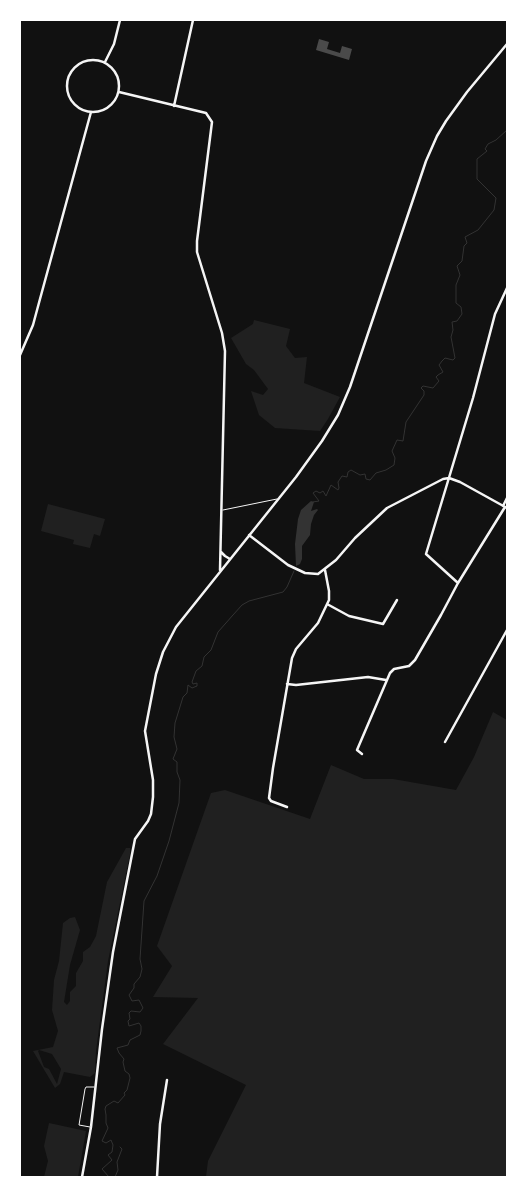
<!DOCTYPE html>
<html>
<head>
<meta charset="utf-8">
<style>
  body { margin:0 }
  #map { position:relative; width:527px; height:1197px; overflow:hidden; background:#111; font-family:Roboto,sans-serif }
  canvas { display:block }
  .frame { position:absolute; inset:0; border:21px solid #fff; pointer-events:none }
</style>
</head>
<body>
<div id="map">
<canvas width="527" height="1197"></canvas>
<div class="frame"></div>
</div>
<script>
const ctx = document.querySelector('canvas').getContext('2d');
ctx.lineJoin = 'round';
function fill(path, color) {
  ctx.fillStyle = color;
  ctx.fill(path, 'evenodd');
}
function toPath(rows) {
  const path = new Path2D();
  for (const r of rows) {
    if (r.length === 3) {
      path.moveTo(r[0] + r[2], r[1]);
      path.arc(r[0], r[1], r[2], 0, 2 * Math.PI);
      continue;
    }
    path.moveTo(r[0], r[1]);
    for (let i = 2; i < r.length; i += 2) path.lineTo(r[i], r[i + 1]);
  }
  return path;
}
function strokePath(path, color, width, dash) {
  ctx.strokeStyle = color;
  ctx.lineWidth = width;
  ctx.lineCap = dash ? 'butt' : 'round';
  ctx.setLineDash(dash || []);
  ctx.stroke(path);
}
fill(toPath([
  [254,320,290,329,286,346,295,358,307,357,304,383,340,397,328,419,320,431,275,428,259,415,251,391,263,395,268,389,254,370,246,364,231,338,253,324],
  [48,504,105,519,100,536,94,534,90,548,73,544,74,540,41,531],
  [493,712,507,720,507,1177,206,1177,208,1161,246,1085,163,1044,198,998,153,997,172,966,157,946,211,793,225,790,310,819,331,765,364,779,393,779,456,790,474,757],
  [126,848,130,848,130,854,108,961,96,1051,95,1073,90,1077,64,1072,60,1084,55,1088,33,1051,53,1047,58,1031,52,1010,54,980,59,961,63,923,70,918,75,917,80,930,70,965,64,1002,67,1005,70,1001,70,992,76,986,76,973,83,961,83,952,90,947,96,936,107,882],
  [39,1050,52,1054,61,1069,57,1084,49,1069,44,1067,38,1051],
  [49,1123,86,1131,78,1177,44,1177,48,1161,44,1146]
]), '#202020');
fill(toPath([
  [311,501,314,502,311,511,317,509,318,510,314,515,311,524,310,535,302,546,302,559,300,564,296,566,295,544,298,519,301,510]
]), '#333');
strokePath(toPath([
  [313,502,319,501,313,493,316,491,320,493,323,491,326,496,331,485,338,490,339,488,338,482,342,476,347,477,348,472,351,470,360,475,365,474,366,479,370,480,376,473,386,470,394,465,395,458,392,451,397,440,403,441,406,422,424,395,424,391,421,388,423,386,433,388,439,381,436,377,438,375,443,372,439,365,442,361,445,358,453,360,455,358,451,337,453,330,452,322,457,321,462,314,461,307,456,303,456,285,460,275,457,266,462,261,464,246,467,243,465,237,478,230,494,210,496,198,477,179,477,159,487,151,485,149,488,144,496,140,507,130],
  [109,1177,102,1169,112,1160,108,1155,112,1152,113,1145,111,1140,106,1143,102,1141,108,1128,106,1123,106,1115,105,1109,106,1106,114,1101,118,1103,125,1095,124,1093,127,1090,130,1078,129,1074,125,1071,123,1062,124,1059,119,1053,117,1048,128,1045,130,1040,140,1035,141,1031,141,1026,139,1023,129,1026,128,1021,130,1019,129,1013,131,1011,140,1012,143,1008,139,1000,132,1001,129,995,134,988,134,984,140,977,142,969,140,959,144,901,157,876,169,841,179,803,180,780,177,772,177,762,173,759,177,749,174,737,175,723,183,697,187,693,188,685,192,688,197,686,197,683,193,684,192,682,196,671,202,666,204,657,211,650,218,632,233,615,242,605,249,601,283,592,287,587,294,571],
  [115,1177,118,1170,117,1162,122,1149,120,1147]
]), '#333', 1);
fill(toPath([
  [319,39,329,42,327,49,340,53,342,46,352,49,349,60,316,50]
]), '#4a4a4a');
strokePath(toPath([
  [223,510,277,499],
  [90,1127,79,1125,85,1089,86,1087,94,1087]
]), '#f5f5f5', 1);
strokePath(toPath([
  [93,86,26],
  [105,62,114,44,120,20],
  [119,92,206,113,212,122,197,241,197,252,222,333,225,351,220,570],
  [174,106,193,20],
  [20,355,33,325,40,299,91,112],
  [503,506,507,498],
  [249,535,288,565,305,573,318,574,336,560,355,538,387,508,443,479,449,478,460,482,507,508],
  [221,552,225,556,230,559],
  [458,583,426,554,473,398,495,314,507,288],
  [327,604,349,616,383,624,397,600],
  [287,684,296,685,368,677,386,680],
  [445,742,507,630],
  [362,754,357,750,390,673,394,669,409,666,415,660,441,615,458,583,505,507],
  [287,807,271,801,269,798,273,768,292,658,296,649,318,623,329,600,329,591,325,570],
  [82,1177,91,1127,102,1029,113,952,135,839,148,821,151,814,153,797,153,780,145,731,156,674,163,652,176,627,296,477,322,441,338,415,350,387,426,161,437,136,446,121,467,92,507,44],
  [157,1177,160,1124,167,1080]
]), '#f5f5f5', 2.5);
</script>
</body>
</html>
